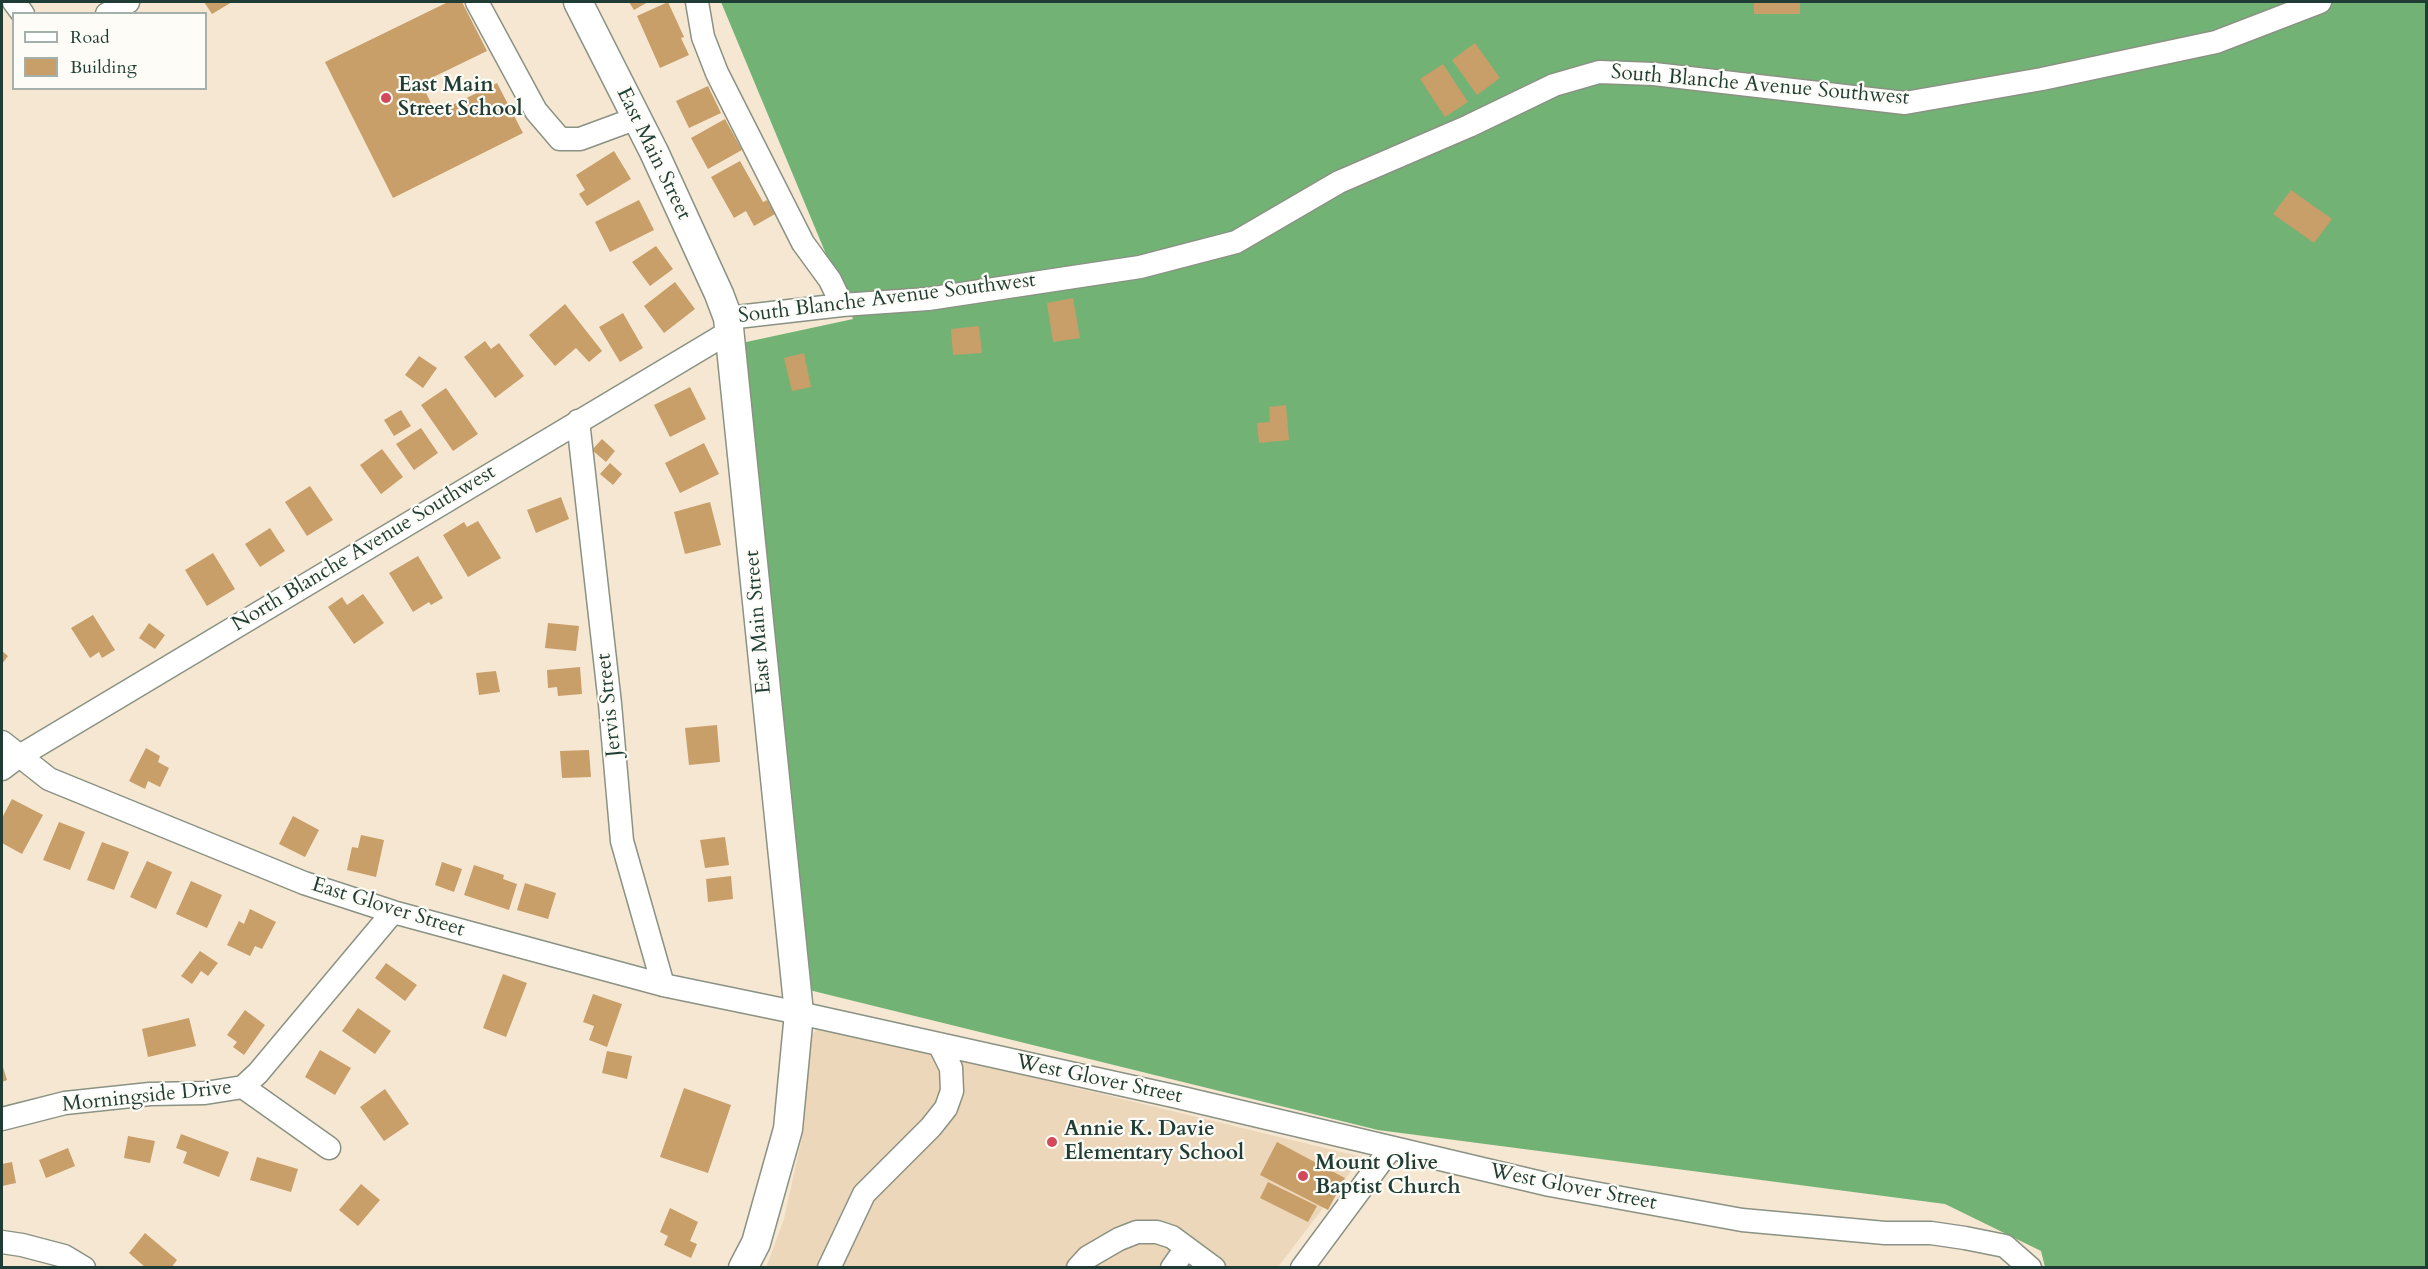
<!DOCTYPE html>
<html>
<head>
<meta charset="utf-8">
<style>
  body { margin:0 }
  #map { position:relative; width:2428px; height:1269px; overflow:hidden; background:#f6e7d2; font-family:Cardo,serif }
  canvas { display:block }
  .frame { position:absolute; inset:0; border:3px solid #1f3d34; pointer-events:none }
  .legend { position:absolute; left:12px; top:12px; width:195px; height:78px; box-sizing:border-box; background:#fdfcf7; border:2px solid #a4b0a9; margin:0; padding:8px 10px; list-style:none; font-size:18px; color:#1f3d34 }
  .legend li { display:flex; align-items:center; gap:12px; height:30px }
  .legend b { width:30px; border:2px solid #a4b0a9 }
</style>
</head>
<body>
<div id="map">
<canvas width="2428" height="1269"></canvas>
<div class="frame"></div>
<ul class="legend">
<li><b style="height:8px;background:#fff"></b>Road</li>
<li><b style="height:16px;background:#c89e69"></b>Building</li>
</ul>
</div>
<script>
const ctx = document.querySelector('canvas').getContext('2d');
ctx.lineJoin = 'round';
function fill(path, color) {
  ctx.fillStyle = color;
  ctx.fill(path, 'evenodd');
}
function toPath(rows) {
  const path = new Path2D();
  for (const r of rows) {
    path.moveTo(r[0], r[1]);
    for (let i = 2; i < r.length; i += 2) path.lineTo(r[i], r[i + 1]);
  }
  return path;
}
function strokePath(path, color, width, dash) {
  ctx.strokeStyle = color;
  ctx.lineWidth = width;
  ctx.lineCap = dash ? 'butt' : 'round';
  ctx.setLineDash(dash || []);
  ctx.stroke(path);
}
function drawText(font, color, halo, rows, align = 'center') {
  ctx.font = font + ' Cardo,serif';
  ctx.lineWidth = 4.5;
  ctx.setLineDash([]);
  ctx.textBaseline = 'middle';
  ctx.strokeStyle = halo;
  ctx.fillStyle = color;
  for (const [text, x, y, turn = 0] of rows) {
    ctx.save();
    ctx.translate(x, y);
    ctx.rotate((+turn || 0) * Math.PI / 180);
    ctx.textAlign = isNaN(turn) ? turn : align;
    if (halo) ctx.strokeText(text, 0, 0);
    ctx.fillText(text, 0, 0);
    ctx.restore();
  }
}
fill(toPath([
  [821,1026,1362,1157,1278,1267,766,1268,784,1219,804,1128,807,1049,810,1036]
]), '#ecd7ba');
fill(toPath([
  [721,2,2426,2,2426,1267,2045,1267,2041,1251,1945,1204,1378,1130,801,988,737,344,853,319]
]), '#72b375');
fill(toPath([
  [204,2,232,2,212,14],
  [448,2,462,2,487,51,421,83,436,113,497,83,523,133,393,198,325,62],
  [629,2,648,2,634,10],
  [668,2,684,37,681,38,689,55,660,68,637,16],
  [1754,2,1800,2,1800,14,1754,14],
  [1475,43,1500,78,1477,95,1452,60],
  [1443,64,1468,102,1445,117,1420,79],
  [708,86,721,113,689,128,676,101],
  [725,119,742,150,708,169,691,138],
  [614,151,631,179,587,206,579,194,585,190,576,175],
  [740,161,763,202,767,200,775,214,754,226,746,211,734,218,711,177],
  [2291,190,2332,219,2314,243,2273,214],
  [639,200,654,230,610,252,595,222],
  [656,246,673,269,650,286,632,262],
  [675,282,695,309,664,333,644,306],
  [1073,298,1080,338,1053,342,1047,303],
  [565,304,602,351,589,362,576,348,555,366,529,335],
  [623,313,643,348,620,362,599,327],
  [979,326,982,353,953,355,951,329],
  [485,341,491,349,499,343,524,376,495,398,464,357],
  [804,353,811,387,792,391,784,358],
  [419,356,437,368,423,388,405,375],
  [690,387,706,419,670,437,654,405],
  [446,388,478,434,453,451,421,405],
  [1286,405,1289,440,1259,443,1257,423,1270,422,1269,407],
  [401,410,411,426,394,436,384,420],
  [421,428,438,453,414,470,396,444],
  [602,439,615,451,606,462,592,450],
  [704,443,719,474,680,493,665,463],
  [382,449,403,477,381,494,360,465],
  [610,463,622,474,613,485,600,474],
  [310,486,333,520,307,536,285,502],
  [561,497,569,519,536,533,527,510],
  [710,502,721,545,685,554,674,512],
  [478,521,501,558,468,577,443,535,464,522,467,527],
  [270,528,285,551,260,567,245,544],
  [213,553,235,589,207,606,185,570],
  [418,556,443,598,431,605,429,602,413,612,389,573],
  [363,594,384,623,354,644,328,607,342,597,347,605],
  [93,615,115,650,102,658,99,652,90,658,71,628],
  [149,623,165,635,155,649,139,638],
  [548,623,579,626,576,651,545,648],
  [2,651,8,656,2,664],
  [580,667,582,694,558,696,557,687,548,688,547,670],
  [496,671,500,692,479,695,476,673],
  [717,725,720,762,689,765,685,728],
  [146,748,160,756,158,762,169,768,160,787,148,781,145,789,129,781],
  [589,750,591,777,562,778,560,751],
  [12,799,43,815,22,854,2,843,2,818],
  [293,816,319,830,305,857,279,844],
  [59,822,85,832,70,870,43,860],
  [361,835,384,840,376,877,347,870,352,847,358,848],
  [725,837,729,865,705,868,700,840],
  [102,842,129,852,114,890,87,880],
  [147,861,172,872,156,909,130,897],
  [442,862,462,869,454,892,435,885],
  [474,865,504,875,503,879,517,884,509,910,464,895],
  [731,876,733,899,708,902,706,879],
  [191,881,222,895,207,928,176,914],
  [525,883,556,893,548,919,517,910],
  [250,909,276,922,262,949,255,946,250,956,227,945,239,921,244,924],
  [200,951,218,963,208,976,201,971,192,984,181,976],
  [386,963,417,985,405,1001,375,978],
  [503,974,527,983,506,1037,483,1028],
  [593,994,622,1004,607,1047,589,1040,594,1026,583,1022],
  [358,1008,391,1031,375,1054,342,1031],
  [245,1010,265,1025,244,1055,233,1047,237,1042,227,1035],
  [189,1018,196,1046,148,1057,142,1029],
  [320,1050,351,1068,335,1095,305,1077],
  [607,1051,632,1056,627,1079,602,1073],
  [2,1064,7,1080,2,1082],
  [684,1088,731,1105,708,1173,660,1157],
  [385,1089,409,1124,384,1141,360,1107],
  [181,1134,229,1152,219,1177,183,1163,187,1152,176,1148],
  [128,1136,155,1141,150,1163,124,1158],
  [1277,1142,1345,1178,1328,1210,1260,1175],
  [68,1148,75,1166,46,1178,39,1160],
  [257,1157,298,1169,291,1192,250,1180],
  [12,1162,16,1183,2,1186,2,1164],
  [1268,1182,1317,1206,1308,1222,1260,1198],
  [361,1184,380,1200,358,1226,339,1210],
  [670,1208,698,1222,690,1241,697,1244,691,1258,664,1245,668,1236,660,1232],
  [145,1233,177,1260,171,1268,146,1268,129,1253]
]), '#c89e69');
const minor = toPath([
  [14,2,23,14],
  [477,2,536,111,560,139,580,139,637,118],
  [697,2,703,37,717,73,803,243,830,280,842,305],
  [107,14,128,2],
  [728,318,842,305,928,299,1140,267,1236,242,1339,182,1469,126,1554,85,1599,72,1654,74,1905,103,2042,79,2216,42,2320,2],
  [578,421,610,704,622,841,663,985],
  [2,742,49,779,304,883,393,912,663,985,799,1013,1178,1097,1550,1185,1742,1220,1885,1233,1931,1233,1965,1238,2005,1246,2030,1268],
  [2,769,18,757,729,332],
  [243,1087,329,1148],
  [2,1119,65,1103,150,1094,205,1093,243,1087,258,1073,393,912],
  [2,1242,22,1245,64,1256,84,1268],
  [829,1268,864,1194,931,1127,946,1108,952,1091,951,1068,939,1044],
  [1078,1268,1088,1257,1119,1239,1137,1232,1157,1232,1172,1237,1214,1268],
  [1172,1268,1186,1248],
  [1302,1268,1391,1148]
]);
const major = toPath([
  [578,2,654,152,719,294,728,318,799,1013,788,1129,756,1243,743,1268]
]);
strokePath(minor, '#8a9283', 25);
strokePath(major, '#8a9283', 31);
strokePath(minor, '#fff', 22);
strokePath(major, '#fff', 28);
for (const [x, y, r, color] of [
  [386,98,6,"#d1495b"],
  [1052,1142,6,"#d1495b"],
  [1303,1176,6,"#d1495b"]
]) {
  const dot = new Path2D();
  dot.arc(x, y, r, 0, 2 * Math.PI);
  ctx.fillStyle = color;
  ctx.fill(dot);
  strokePath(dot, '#fdfcf7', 2);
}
drawText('bold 21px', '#1f3d34', '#fdfcf7', [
  ["East Main",398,86],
  ["Street School",398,110],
  ["Annie K. Davie",1064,1130],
  ["Elementary School",1064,1154],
  ["Mount Olive",1315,1164],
  ["Baptist Church",1315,1188]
], 'left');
drawText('21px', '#1f3d34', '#fdfcf7', [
  ["South Blanche Avenue Southwest",1760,86,5],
  ["East Main Street",653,154,64],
  ["South Blanche Avenue Southwest",887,299,-7],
  ["North Blanche Avenue Southwest",364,549,-31],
  ["East Main Street",759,622,-95],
  ["Jervis Street",610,705,-96],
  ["East Glover Street",388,908,17],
  ["West Glover Street",1099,1080,12],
  ["Morningside Drive",147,1097,-6],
  ["West Glover Street",1573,1188,11]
]);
</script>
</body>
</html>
